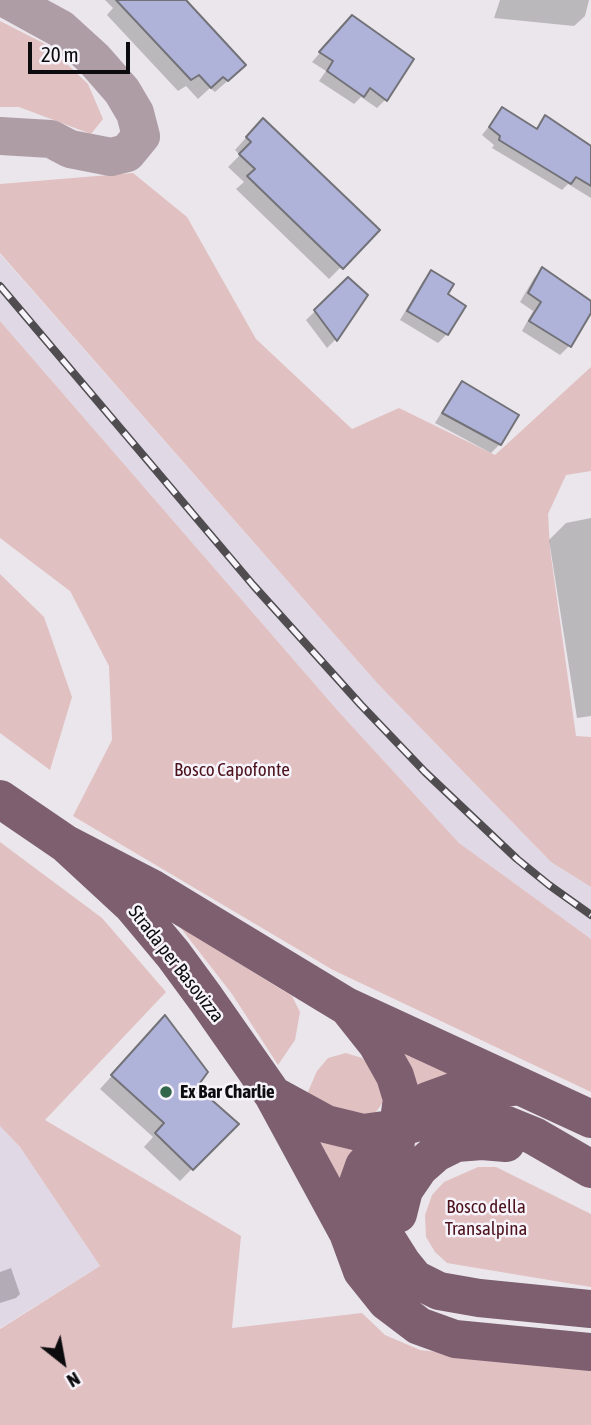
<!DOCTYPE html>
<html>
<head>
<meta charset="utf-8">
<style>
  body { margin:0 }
  #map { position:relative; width:591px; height:1425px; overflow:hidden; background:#eae6ec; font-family:"Asap Condensed",sans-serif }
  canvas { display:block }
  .north { position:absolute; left:28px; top:1327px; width:70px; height:70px; -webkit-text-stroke:5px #f7f3fa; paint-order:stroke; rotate:149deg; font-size:19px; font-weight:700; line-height:28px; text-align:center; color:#0c0b0d }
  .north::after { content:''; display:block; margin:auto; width:24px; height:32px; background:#0c0b0d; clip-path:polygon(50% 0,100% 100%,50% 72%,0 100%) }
  .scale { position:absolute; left:28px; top:42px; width:102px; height:32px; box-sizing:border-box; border:4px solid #0c0b0d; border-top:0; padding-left:9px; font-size:21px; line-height:24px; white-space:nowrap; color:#0c0b0d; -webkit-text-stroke:5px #f7f3fa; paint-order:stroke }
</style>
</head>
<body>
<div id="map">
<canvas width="591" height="1425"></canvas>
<div class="north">N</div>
<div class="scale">20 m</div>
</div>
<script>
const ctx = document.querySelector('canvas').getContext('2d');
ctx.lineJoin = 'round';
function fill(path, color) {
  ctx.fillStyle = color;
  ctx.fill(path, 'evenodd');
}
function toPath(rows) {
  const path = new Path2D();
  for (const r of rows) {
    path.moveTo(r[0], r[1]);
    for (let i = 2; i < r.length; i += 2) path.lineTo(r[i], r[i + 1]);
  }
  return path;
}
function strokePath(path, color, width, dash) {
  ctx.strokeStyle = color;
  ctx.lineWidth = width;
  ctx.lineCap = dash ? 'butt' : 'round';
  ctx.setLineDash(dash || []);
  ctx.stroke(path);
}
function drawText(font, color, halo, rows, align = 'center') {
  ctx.font = font + ' "Asap Condensed",sans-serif';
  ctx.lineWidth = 5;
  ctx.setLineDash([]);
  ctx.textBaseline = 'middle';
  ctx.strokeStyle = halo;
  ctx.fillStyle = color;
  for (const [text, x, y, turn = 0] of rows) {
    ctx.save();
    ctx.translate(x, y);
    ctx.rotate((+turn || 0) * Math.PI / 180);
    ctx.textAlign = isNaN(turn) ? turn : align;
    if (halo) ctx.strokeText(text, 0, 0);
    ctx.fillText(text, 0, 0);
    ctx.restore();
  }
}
fill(toPath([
  [0,254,378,684,551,862,591,887,591,939,459,843,338,711,0,321],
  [0,1126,20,1147,100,1266,0,1328]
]), '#e0d8e5');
fill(toPath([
  [0,21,47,45,88,84,103,119,91,134,19,107,0,107],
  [133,173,187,217,256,339,352,429,399,408,495,455,591,367,591,471,566,475,548,514,550,549,576,736,591,737,591,887,551,862,378,684,0,253,0,184],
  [0,321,338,711,459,843,591,939,591,1092,333,970,73,816,112,740,109,666,70,591,0,538],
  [0,574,44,617,72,697,50,770,0,733],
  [0,842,102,918,166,992,45,1120,241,1236,232,1328,362,1313,385,1335,420,1350,591,1369,591,1425,0,1425,0,1329,100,1266,20,1147,0,1126],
  [180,927,292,996,300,1012,295,1040,278,1065,232,994],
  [394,1041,464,1067,416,1094],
  [346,1053,362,1058,378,1075,383,1102,376,1112,365,1115,338,1113,307,1094,317,1071,328,1058],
  [303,1133,357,1147,339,1197],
  [478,1167,496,1167,591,1214,591,1287,447,1263,435,1252,426,1237,425,1215,432,1195,444,1182]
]), '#e1c0c1');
fill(toPath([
  [105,0,184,0,232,77,215,92,210,88,198,99,186,86,178,91,107,15,113,8],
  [500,0,589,0,585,16,574,26,494,18],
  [343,26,386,99,377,108,361,97,354,104,319,81,326,71,312,62],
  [503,109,535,129,545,118,591,148,591,198,568,184,562,190,492,148,494,145,482,135],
  [251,132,378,230,329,279,236,189,244,182,228,167,240,155,235,150],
  [542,269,591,303,591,310,569,346,560,355,522,331,533,311,520,302,534,278],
  [432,272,445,295,447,334,438,343,400,320,423,281],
  [348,279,336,339,327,348,306,320],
  [462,383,500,444,491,453,435,423,454,392],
  [591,518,591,716,577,718,549,540,566,523],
  [153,1030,195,1087,236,1124,180,1181,144,1147,153,1137,100,1089],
  [11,1268,20,1294,16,1298,0,1303,0,1272]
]), '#0003');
const building = toPath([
  [116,0,186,0,246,65,228,81,223,77,211,88,199,75,191,80,116,0],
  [352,15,414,59,387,101,370,88,364,97,327,71,333,61,319,52,352,15],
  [502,107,537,129,545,115,591,146,591,186,576,177,571,184,499,140,500,136,489,127,502,107],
  [263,118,380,230,343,269,247,176,255,169,239,154,251,142,246,137,263,118],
  [542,267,591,301,591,313,571,347,529,321,541,302,528,293,542,267],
  [431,270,454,284,448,294,466,306,448,335,407,311,431,270],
  [348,277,368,295,337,341,314,310,348,277],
  [462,381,519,415,501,445,442,413,462,381],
  [165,1015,208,1072,197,1087,239,1124,193,1170,155,1133,164,1123,111,1075,165,1015]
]);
fill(building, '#b0b3d9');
strokePath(building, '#727278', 2);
strokePath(toPath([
  [0,136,51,139,70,149,111,157,127,153,141,136,135,113,122,91,94,59,61,29,8,0]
]), '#af9da6', 38);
strokePath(toPath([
  [0,799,66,844,153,889,346,1006,591,1119],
  [66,844,132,905,173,954,206,999,273,1095,348,1233,362,1271,386,1301,419,1326,455,1339,591,1352],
  [350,1010,377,1044,395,1076,402,1099,393,1162,384,1188,380,1214,383,1233,402,1263,415,1279,439,1291,479,1298,591,1309],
  [273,1095,326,1124,363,1133,398,1128,437,1117,479,1117,507,1125,534,1136,591,1169],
  [398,1214,404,1190,419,1168,436,1153,456,1143,482,1141,506,1143],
  [348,1233,353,1197,364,1166,398,1128,427,1101,460,1089,513,1087]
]), '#7d5f70', 38);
const rail = toPath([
  [0,286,253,585,361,705,425,772,517,859,549,885,591,915]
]);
strokePath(rail, '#4f4d50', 8);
strokePath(rail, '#f7f3fa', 5, [16]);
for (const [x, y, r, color] of [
  [166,1092,7,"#32674c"]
]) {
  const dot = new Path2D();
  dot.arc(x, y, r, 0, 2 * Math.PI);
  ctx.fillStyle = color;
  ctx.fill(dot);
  strokePath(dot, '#f7f3fa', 2.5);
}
drawText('19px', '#4c131d', '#f7f3fa', [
  ["Bosco Capofonte",232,770],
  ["Bosco della",486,1207],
  ["Transalpina",486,1229]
]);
drawText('19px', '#0c0b0d', '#f7f3fa', [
  ["Strada per Basovizza",176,964,52]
]);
drawText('bold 19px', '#0c0b0d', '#f7f3fa', [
  ["Ex Bar Charlie",180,1092]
], 'left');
</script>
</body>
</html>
